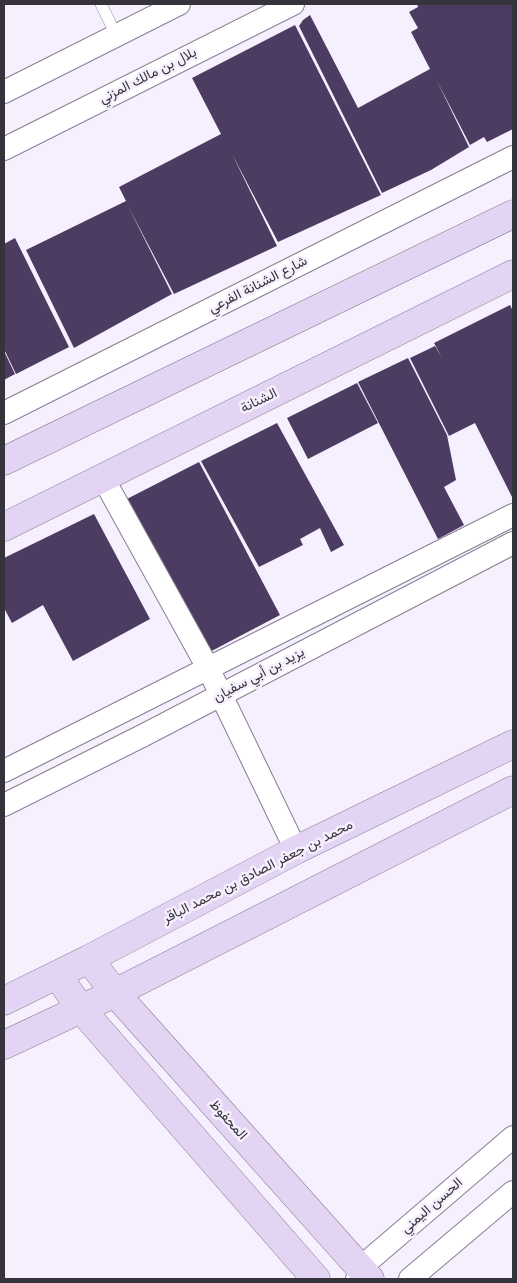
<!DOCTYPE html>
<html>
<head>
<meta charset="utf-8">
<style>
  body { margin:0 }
  #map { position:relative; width:517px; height:1283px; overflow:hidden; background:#f6f0fe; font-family:"Times New Roman",serif }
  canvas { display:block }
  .frame { position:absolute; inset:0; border:5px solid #37333c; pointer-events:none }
</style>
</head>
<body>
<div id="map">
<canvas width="517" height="1283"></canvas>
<div class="frame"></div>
</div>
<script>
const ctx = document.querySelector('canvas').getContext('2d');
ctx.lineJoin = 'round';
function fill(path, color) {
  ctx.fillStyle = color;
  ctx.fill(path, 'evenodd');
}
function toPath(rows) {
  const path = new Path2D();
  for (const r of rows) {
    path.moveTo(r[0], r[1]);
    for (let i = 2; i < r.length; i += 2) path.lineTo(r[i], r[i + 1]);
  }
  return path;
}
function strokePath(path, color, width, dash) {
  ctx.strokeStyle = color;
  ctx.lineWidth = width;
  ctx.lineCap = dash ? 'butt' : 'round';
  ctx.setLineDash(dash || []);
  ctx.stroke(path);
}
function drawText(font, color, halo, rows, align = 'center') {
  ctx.font = font + ' "Times New Roman",Vazirmatn,serif';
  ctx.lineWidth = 5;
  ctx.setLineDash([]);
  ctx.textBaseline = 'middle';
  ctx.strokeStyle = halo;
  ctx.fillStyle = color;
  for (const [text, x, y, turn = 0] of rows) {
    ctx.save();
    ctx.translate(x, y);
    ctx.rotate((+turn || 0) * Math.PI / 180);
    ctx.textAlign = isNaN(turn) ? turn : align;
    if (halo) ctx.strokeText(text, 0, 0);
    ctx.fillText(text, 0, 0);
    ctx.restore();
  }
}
fill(toPath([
  [417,4,513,4,513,129,487,142,484,137,470,145,437,81,469,147,431,170,382,193,299,26,303,20,310,15,358,108,430,69,411,32,418,28,409,12,418,7],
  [295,25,381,195,278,242,232,154,277,246,174,294,128,206,172,294,74,348,26,250,126,201,119,187,221,134,192,78],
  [15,238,69,347,16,374,4,349,4,244],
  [510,305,513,311,513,499,475,423,449,436,410,358,435,346,442,358,434,343],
  [4,351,15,374,4,380],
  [408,358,447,435,456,480,444,487,464,525,438,539,358,382],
  [357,383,378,423,308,459,287,418],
  [277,423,344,545,331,552,320,528,300,539,303,545,259,567,201,461],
  [199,462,280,615,204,655,121,502],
  [94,514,150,619,73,661,43,605,12,623,4,608,4,558]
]), '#4d3c61');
const lane = toPath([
  [101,4,116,35]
]);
const street = toPath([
  [4,92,179,4],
  [4,149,293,4],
  [4,413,513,157],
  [103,478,208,668,296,850],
  [4,771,513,515],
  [4,805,144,735,513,543],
  [357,1279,360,1268,513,1137],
  [410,1279,513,1192]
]);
const secondary = toPath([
  [4,461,513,214],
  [4,527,513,274],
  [89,959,115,993,370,1279],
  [57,975,81,1009,316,1279],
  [4,1001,89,959,296,850,513,744],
  [4,1045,115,993,513,790]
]);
strokePath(lane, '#877e93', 12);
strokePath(street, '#877e93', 24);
strokePath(secondary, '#877e93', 29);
strokePath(lane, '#fff', 11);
strokePath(street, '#fff', 22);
strokePath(secondary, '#e3d4f4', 28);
drawText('14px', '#37333c', '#f6f0fe', [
  ["بلال بن مالك المزني",148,76,-27],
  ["شارع الشنانة الفرعي",258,285,-27],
  ["الشنانة",259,401,-26],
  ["يزيد بن أبي سفيان",259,675,-28],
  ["محمد بن جعفر الصادق بن محمد الباقر",258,872,-27],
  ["المحفوظ",228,1120,48],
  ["الحسن اليمني",432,1206,-41]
]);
</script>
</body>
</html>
